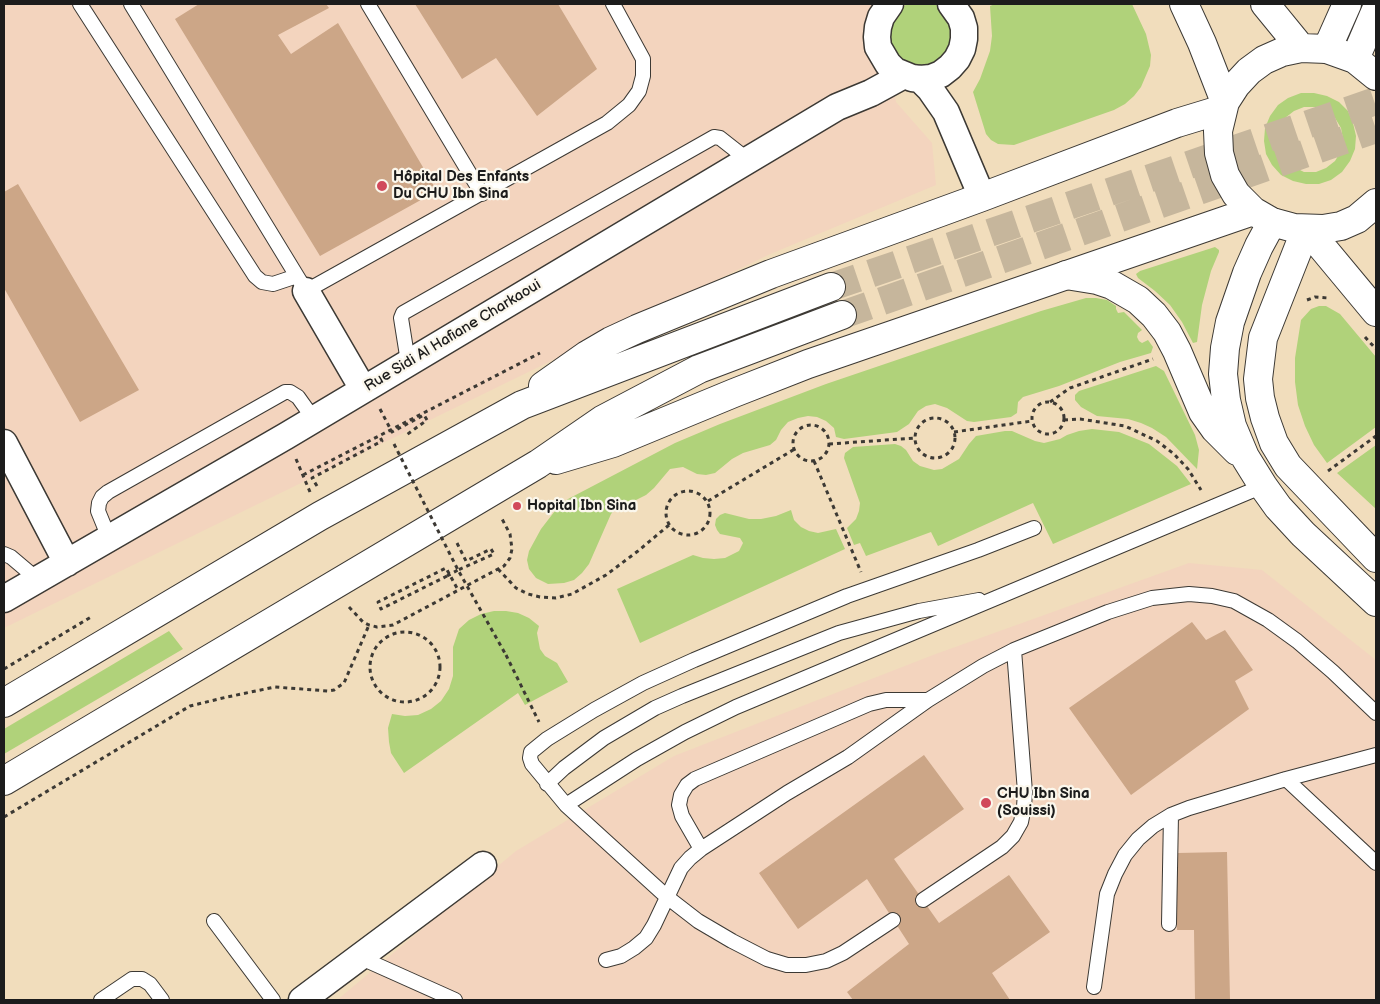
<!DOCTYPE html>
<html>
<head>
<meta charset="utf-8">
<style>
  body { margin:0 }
  #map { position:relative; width:1380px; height:1004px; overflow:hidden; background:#f1ddbc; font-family:"Balsamiq Sans",sans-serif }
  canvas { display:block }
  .frame { position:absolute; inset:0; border:5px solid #1c1c1c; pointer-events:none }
</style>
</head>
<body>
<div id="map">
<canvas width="1380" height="1004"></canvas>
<div class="frame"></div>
</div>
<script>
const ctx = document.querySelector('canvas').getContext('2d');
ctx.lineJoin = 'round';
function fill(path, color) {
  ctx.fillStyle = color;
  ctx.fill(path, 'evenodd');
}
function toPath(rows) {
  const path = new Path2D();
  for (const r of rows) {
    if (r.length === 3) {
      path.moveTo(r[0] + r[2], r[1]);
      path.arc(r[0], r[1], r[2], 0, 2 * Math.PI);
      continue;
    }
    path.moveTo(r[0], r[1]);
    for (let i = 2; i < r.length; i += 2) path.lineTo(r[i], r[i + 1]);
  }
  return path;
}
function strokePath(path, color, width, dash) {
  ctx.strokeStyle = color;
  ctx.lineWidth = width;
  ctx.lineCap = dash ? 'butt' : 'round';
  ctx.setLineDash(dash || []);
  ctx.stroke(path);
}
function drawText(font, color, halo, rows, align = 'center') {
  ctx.font = font + ' "Balsamiq Sans",sans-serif';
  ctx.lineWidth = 4.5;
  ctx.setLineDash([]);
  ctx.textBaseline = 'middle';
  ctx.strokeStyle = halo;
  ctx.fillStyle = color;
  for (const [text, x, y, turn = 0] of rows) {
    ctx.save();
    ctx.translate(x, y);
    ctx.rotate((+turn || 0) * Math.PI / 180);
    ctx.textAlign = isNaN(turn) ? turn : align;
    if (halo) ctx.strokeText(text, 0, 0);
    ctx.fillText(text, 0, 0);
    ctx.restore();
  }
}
fill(toPath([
  [4,4,880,4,896,102,932,143,936,185,768,255,4,628],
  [1189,563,1262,570,1376,660,1376,1000,337,1000,516,851,674,756,933,655]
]), '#f3d4be');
fill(toPath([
  [921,33,32],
  [995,4,1132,4,1146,34,1151,55,1150,66,1141,87,1134,96,1125,104,1114,110,1014,145,998,144,991,140,986,134,973,92,980,79,990,51,992,36,990,6],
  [1301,93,1314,93,1327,96,1339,102,1348,111,1353,123,1356,136,1355,149,1350,161,1342,172,1331,180,1319,184,1306,184,1293,181,1281,175,1272,165,1266,154,1264,141,1265,128,1270,116,1278,105,1288,98],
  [1304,107,1316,107,1326,111,1335,118,1341,128,1343,139,1341,151,1335,161,1326,168,1316,172,1304,172,1294,167,1285,160,1279,150,1277,139,1279,128,1285,118,1294,111],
  [1215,247,1219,250,1219,252,1211,271,1202,305,1197,342,1193,343,1182,322,1170,305,1155,291,1138,278,1136,274,1140,271],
  [1086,298,1096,298,1107,300,1116,306,1116,309,1118,313,1124,312,1142,330,1138,333,1137,337,1139,341,1142,343,1148,340,1153,347,1151,353,1120,362,1059,386,1023,397,1018,402,1017,413,1011,417,974,422,967,421,947,408,935,404,926,406,918,411,909,424,897,432,844,439,836,437,834,428,826,421,817,417,808,416,798,418,788,422,781,430,776,440,770,445,743,453,732,459,715,473,706,475,697,474,683,467,670,469,654,488,646,495,636,500,625,502,617,507,611,514,589,564,582,573,574,580,564,583,548,584,536,578,529,569,527,560,529,551,541,529,558,507,568,499,675,443,720,424,826,384,1041,311],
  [1319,306,1326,306,1340,314,1376,357,1376,427,1327,463,1314,445,1305,426,1298,405,1295,382,1295,358,1301,320,1311,309],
  [1156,366,1164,371,1195,435,1199,450,1197,469,1166,437,1152,428,1141,423,1128,419,1097,416,1081,407,1075,400,1075,395,1079,391],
  [1092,429,1119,432,1149,444,1177,466,1191,484,1053,544,1033,503,938,546,931,532,866,556,860,543,854,545,847,528,856,519,859,511,860,503,844,458,845,453,853,447,895,444,901,446,906,450,913,461,920,466,934,470,942,469,959,459,969,444,976,436,1005,431,1012,431,1035,441,1044,443,1060,439,1067,435,1079,431],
  [1376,445,1376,509,1337,473],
  [791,510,794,520,801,527,809,531,818,533,836,529,845,549,640,643,617,589,693,555,703,558,714,559,725,558,739,551,743,543,740,538,720,534,717,530,715,525,716,519,720,515,725,513,749,519,761,519,776,516],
  [494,611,506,611,518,613,529,618,539,626,537,633,540,649,545,656,557,663,568,682,525,705,518,693,404,773,391,753,389,742,388,728,392,714,405,716,418,715,431,709,441,701,449,689,453,676,453,647,459,629,469,620,481,614],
  [169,631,183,649,4,754,4,729]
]), '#b0d27a');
fill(toPath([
  [199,4,326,4,329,8,278,35,291,54,338,23,437,191,320,256,175,19],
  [415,4,558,4,597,69,537,116,496,58,462,79],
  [18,184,139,390,80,422,4,288,4,192],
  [1192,622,1206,640,1225,630,1253,670,1235,681,1249,709,1131,795,1069,708],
  [924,755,964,809,894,859,939,923,1009,875,1050,932,992,973,1010,1000,853,1000,847,992,909,944,867,879,798,929,759,873],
  [1227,852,1230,1000,1195,1000,1194,930,1177,930,1177,853]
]), '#cca687');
strokePath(toPath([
  [831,287,1376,101],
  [842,315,1376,129]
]), '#c6b69c', 28, [28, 14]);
const lane = toPath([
  [80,4,255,276,262,282,273,284,297,276],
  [131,4,306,291,607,123,629,105,639,91,643,76,643,59,613,4],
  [368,4,482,194],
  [408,362,401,318,403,313,714,137,720,138,748,160],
  [109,538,98,511,99,503,102,497,108,492,285,392,290,392,298,397,313,418],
  [4,554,11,557,37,579],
  [1286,779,1376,863],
  [547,784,564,768,604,738,655,708,682,696,839,633,919,611,979,600],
  [566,805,637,759,685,732,736,707,1263,486],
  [701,849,682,816,679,805,681,795,687,785,695,779,869,704,886,700,928,700],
  [923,900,1002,847,1013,836,1021,822,1024,807,1025,792,1014,650],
  [893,920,843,953,826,961,806,965,787,965,767,959,732,941,698,921,667,897,566,805,532,764,530,758,531,752,547,739,594,710,643,683,694,660,847,596,978,550,1034,528],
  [214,921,273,1000],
  [1169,924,1171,815],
  [359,957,455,1000],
  [606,960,621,956,634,948,646,938,654,925,681,868,690,858,701,849,787,793,848,757,928,700,983,666,1014,650,1108,612,1152,598,1189,594,1212,596,1234,601,1268,620,1297,641,1333,672,1376,713],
  [1094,987,1107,894,1115,874,1125,855,1138,839,1153,826,1171,815,1189,808,1286,779,1376,755],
  [101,1000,132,979,142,979,150,984,162,1000]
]);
const street = toPath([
  [890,4,881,17,878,27,877,37,878,47,888,64,895,71,912,78,920,79,931,78,941,74,950,67,957,59,962,49,964,39,964,28,961,18,951,4],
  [920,79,930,89,946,112,982,197],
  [306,291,363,389],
  [4,443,67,563],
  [4,599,286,436,837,107,871,93,904,75],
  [302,1000,483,865]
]);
const secondary = toPath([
  [1327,49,1347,4],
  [1355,59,1376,10],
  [1272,222,1259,246,1247,273,1230,322,1225,348,1223,374,1226,400,1232,426,1245,457,1263,486,1278,507,1303,534,1376,602],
  [1306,229,1263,338,1258,379,1260,398,1265,418,1274,443,1288,466,1376,558],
  [1066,275,1097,280,1112,285,1138,300,1154,315,1167,332,1177,351,1203,412,1215,429,1237,451]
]);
const primary = toPath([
  [1184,4,1202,43,1225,102],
  [1265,4,1301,48],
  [1376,76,1355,59,1327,49,1301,48,1282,52,1264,60,1249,71,1236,85,1225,102,1218,131,1219,153,1225,175,1236,194,1253,211,1272,222,1294,228,1323,229,1341,226,1357,219,1376,203],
  [1307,229,1376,312],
  [543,386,587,355,611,341,637,329,771,274,982,197,1177,123,1223,109],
  [556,460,613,443,734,393,808,364,1253,211],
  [4,703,320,516,522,405,831,287],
  [4,781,538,464,602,420,699,369,842,315]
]);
strokePath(lane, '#3c3934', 16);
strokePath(street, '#3c3934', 29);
strokePath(secondary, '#3c3934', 30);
strokePath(primary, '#3c3934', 30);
strokePath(toPath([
  [1307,300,1315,297,1328,298],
  [1365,337,1376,349],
  [1048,418,16],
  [1050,402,1070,388,1153,359],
  [380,409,392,432,424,415,427,420,405,436],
  [935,438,20],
  [1064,420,1080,419,1125,426,1157,441,1174,454,1188,469,1201,490],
  [811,443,18],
  [954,432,1032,421],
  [829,444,915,438],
  [296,459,310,492],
  [814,461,861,572],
  [1328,471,1376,436],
  [303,475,540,353],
  [317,486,312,478,382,441,379,435],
  [688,513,22],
  [708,501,793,450],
  [457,543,466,561,491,549,494,554,458,570],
  [498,569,516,588,528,594,540,597,556,598,572,594,606,575,638,551,669,525],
  [447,576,381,609,378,602,446,568,458,590],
  [349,607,363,622,369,625,377,627,393,625,498,569,504,566,510,558,512,549,510,534,501,517],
  [405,667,35],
  [506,655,539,722],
  [4,669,91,617],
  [4,817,190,706,227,697,275,687,328,691,334,690,344,683,369,625]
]), '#3c3934', 3, [4, 4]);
strokePath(lane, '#fff', 14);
strokePath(street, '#fff', 26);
strokePath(secondary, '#fff', 28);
strokePath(primary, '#fff', 28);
strokePath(toPath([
  [394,444,458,570,506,655],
  [447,576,458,570]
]), '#3c3934', 3, [4, 4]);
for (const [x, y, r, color] of [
  [382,186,6,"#d1495b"],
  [517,506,5,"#d1495b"],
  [986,803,6,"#d1495b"]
]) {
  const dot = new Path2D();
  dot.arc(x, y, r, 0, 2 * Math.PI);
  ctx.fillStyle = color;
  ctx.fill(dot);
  strokePath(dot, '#fbf7ec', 2);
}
drawText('bold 15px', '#1c1c1c', '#fbf7ec', [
  ["Hôpital Des Enfants",393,177],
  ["Du CHU Ibn Sina",393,194],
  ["Hopital Ibn Sina",527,506],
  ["CHU Ibn Sina",997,794],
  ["(Souissi)",997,811]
], 'left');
drawText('15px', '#1c1c1c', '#fbf7ec', [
  ["Rue Sidi Al Hafiane Charkaoui",453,336,-31]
]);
</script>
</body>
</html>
